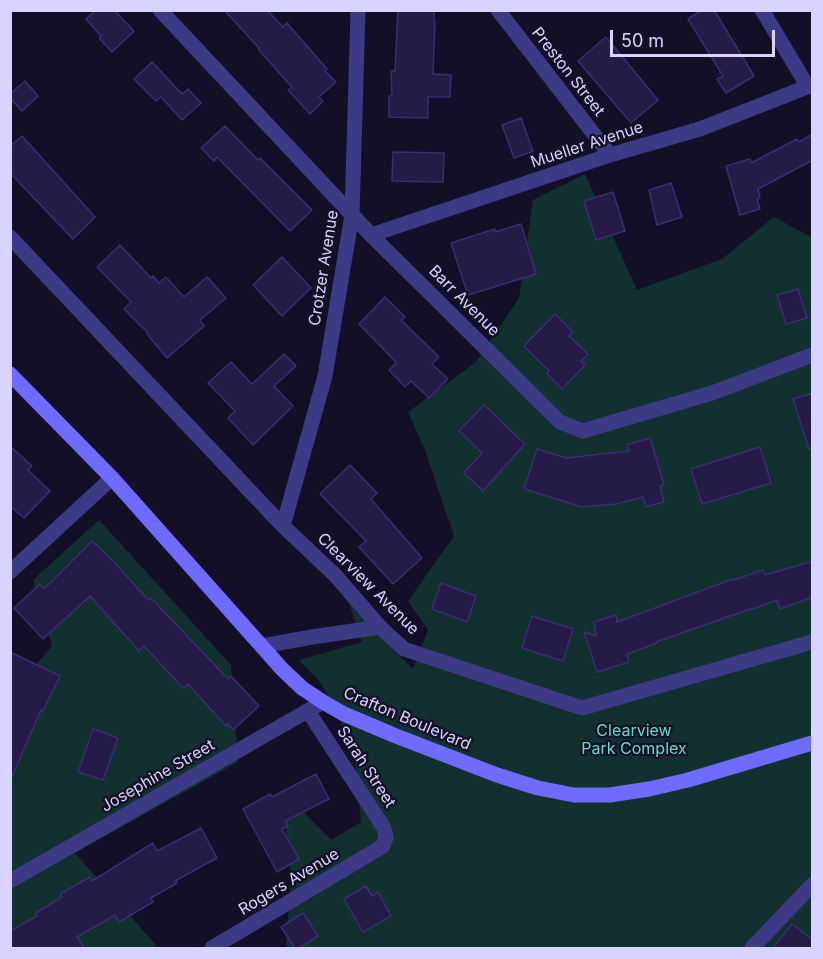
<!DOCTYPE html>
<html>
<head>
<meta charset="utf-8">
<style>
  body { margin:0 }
  #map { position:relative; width:823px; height:959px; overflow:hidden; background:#130f26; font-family:Inter,sans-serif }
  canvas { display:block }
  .frame { position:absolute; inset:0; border:12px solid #d9d4ff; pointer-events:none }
  .scale { position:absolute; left:610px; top:30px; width:165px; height:27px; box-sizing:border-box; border:3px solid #d9d4ff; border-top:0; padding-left:8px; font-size:18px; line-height:21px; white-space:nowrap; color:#d9d4ff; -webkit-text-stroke:4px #130f26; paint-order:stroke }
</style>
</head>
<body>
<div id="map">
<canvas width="823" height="959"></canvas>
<div class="frame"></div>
<div class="scale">50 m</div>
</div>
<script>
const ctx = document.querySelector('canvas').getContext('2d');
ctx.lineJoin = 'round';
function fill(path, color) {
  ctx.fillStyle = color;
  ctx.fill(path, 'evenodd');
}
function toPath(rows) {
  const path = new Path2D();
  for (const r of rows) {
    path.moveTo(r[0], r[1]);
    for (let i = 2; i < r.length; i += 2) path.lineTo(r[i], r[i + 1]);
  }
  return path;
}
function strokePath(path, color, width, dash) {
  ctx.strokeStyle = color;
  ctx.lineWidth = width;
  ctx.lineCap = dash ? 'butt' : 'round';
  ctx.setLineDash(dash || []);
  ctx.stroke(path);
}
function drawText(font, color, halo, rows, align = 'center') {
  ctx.font = font + ' Inter,sans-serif';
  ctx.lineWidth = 4.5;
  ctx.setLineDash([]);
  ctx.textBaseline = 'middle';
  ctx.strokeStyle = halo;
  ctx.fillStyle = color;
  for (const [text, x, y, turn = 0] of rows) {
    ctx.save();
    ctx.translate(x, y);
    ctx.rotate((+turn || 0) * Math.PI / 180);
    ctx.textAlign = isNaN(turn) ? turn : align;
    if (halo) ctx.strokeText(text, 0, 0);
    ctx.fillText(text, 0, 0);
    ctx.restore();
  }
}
fill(toPath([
  [585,174,637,290,722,259,774,217,811,237,812,236,812,948,286,948,291,879,282,790,331,840,361,822,354,749,321,683,299,660,362,642,344,588,394,650,413,669,428,630,408,601,454,536,425,450,408,412,476,362,519,298,533,200],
  [99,520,231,665,238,762,75,853,155,944,156,948,11,948,11,679,27,676,52,646,33,580]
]), '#12302f');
const building = toPath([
  [96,10,114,10,134,31,112,52,99,38,101,36,86,19,96,10],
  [224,10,267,10,283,27,287,23,327,69,325,71,336,82,319,97,323,101,310,114,288,90,292,87,258,49,259,48,224,10],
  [398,10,434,10,434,22,435,22,433,74,451,75,450,97,428,97,428,118,389,117,389,96,392,96,391,71,395,71,398,10],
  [702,10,714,10,754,76,726,93,717,79,723,76,688,19,702,10],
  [606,37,658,100,631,123,578,61,606,37],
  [152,62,182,94,188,89,201,103,182,120,161,97,156,101,134,79,152,62],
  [25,81,38,96,22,111,10,98,10,94,25,81],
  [521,118,533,151,514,158,502,125,521,118],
  [225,126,258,160,260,158,312,210,290,231,217,157,214,161,201,148,225,126],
  [813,134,813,160,758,189,760,198,757,199,760,209,740,215,726,166,750,159,751,163,797,139,799,142,813,134],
  [22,136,95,217,73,239,10,173,10,146,22,136],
  [393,152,444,153,443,182,392,181,393,152],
  [671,183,682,217,657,225,649,190,671,183],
  [613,192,625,231,596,240,584,201,613,192],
  [521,224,536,274,468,295,451,243,495,229,495,232,521,224],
  [120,245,151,278,153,276,159,283,166,277,184,297,207,277,226,298,200,320,204,326,167,358,147,334,148,333,124,309,131,302,97,267,120,245],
  [282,257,311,288,282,316,253,285,282,257],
  [798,289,807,318,786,324,777,295,798,289],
  [385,297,405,317,401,320,439,357,432,364,448,379,429,398,411,381,405,387,389,370,396,363,395,361,359,324,385,297],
  [555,314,573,332,569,336,588,354,581,361,585,365,562,389,547,374,549,371,524,346,555,314],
  [284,354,296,366,274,386,293,406,253,445,228,418,235,411,208,383,231,362,252,384,284,354],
  [813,393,813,448,809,449,793,399,813,393],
  [484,405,525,444,483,491,464,473,482,453,459,431,484,405],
  [650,438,664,485,660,486,664,502,646,507,643,497,616,504,582,507,524,489,537,449,566,458,629,451,627,445,650,438],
  [10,446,32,466,28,470,50,491,24,518,10,506,10,446],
  [760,447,771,483,702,504,691,469,760,447],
  [350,465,377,493,371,499,422,558,393,584,359,547,366,541,320,494,350,465],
  [92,541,114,562,148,600,151,598,228,679,231,676,259,706,233,730,228,724,226,726,188,684,183,688,144,646,139,651,90,596,43,639,14,608,40,584,44,589,92,541],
  [813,561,813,597,780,609,777,600,750,610,750,609,656,642,657,643,627,654,629,662,597,672,584,632,596,636,594,622,616,615,617,622,733,579,734,580,763,570,765,575,813,561],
  [441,583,476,596,467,622,432,609,441,583],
  [532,616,573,629,563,661,522,648,532,616],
  [10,652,60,676,43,711,41,710,10,781,10,652],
  [93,729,118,738,103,780,78,772,93,729],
  [316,774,329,799,285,821,288,826,282,829,299,859,277,872,243,809,270,794,272,797,316,774],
  [201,828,217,858,175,881,177,883,151,898,153,902,119,922,115,915,77,937,84,948,10,948,10,931,37,916,36,913,62,897,60,894,90,877,92,881,153,843,157,851,201,828],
  [366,886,372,896,378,892,391,916,363,932,344,899,366,886],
  [303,913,318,936,299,948,295,948,281,927,303,913],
  [792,924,813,940,813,948,773,948,792,924]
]);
fill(building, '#241b47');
strokePath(building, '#3b2d73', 1.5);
strokePath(toPath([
  [160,10,371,235,560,422,583,431,712,393,812,355],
  [498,10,610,155],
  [762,10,808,87],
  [371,235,610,155,700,129,812,85],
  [10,237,283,526,335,575,380,627,404,649,582,708,812,642],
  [283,526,325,376,352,215,358,10],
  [10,572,112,478],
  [262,646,312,637,380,627],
  [10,881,323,702],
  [212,948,383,846,386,838,384,828,308,711],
  [752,948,812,885]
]), '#3d3a85', 15);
strokePath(toPath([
  [10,374,112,478,282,669,302,688,323,702,344,714,396,736,497,775,538,788,574,795,610,795,649,789,688,780,812,743]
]), '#6f6bff', 15);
drawText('16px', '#d9d4ff', '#130f26', [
  ["Preston Street",568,72,52],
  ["Mueller Avenue",587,145,-18],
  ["Crotzer Avenue",324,268,-81],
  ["Barr Avenue",464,301,45],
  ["Clearview Avenue",368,584,45],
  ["Crafton Boulevard",407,719,23],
  ["Sarah Street",366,767,57],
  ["Josephine Street",158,776,-30],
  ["Rogers Avenue",289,882,-31]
]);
drawText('16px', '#5fe0c0', '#130f26', [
  ["Clearview",634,731],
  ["Park Complex",634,749]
]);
</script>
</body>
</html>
